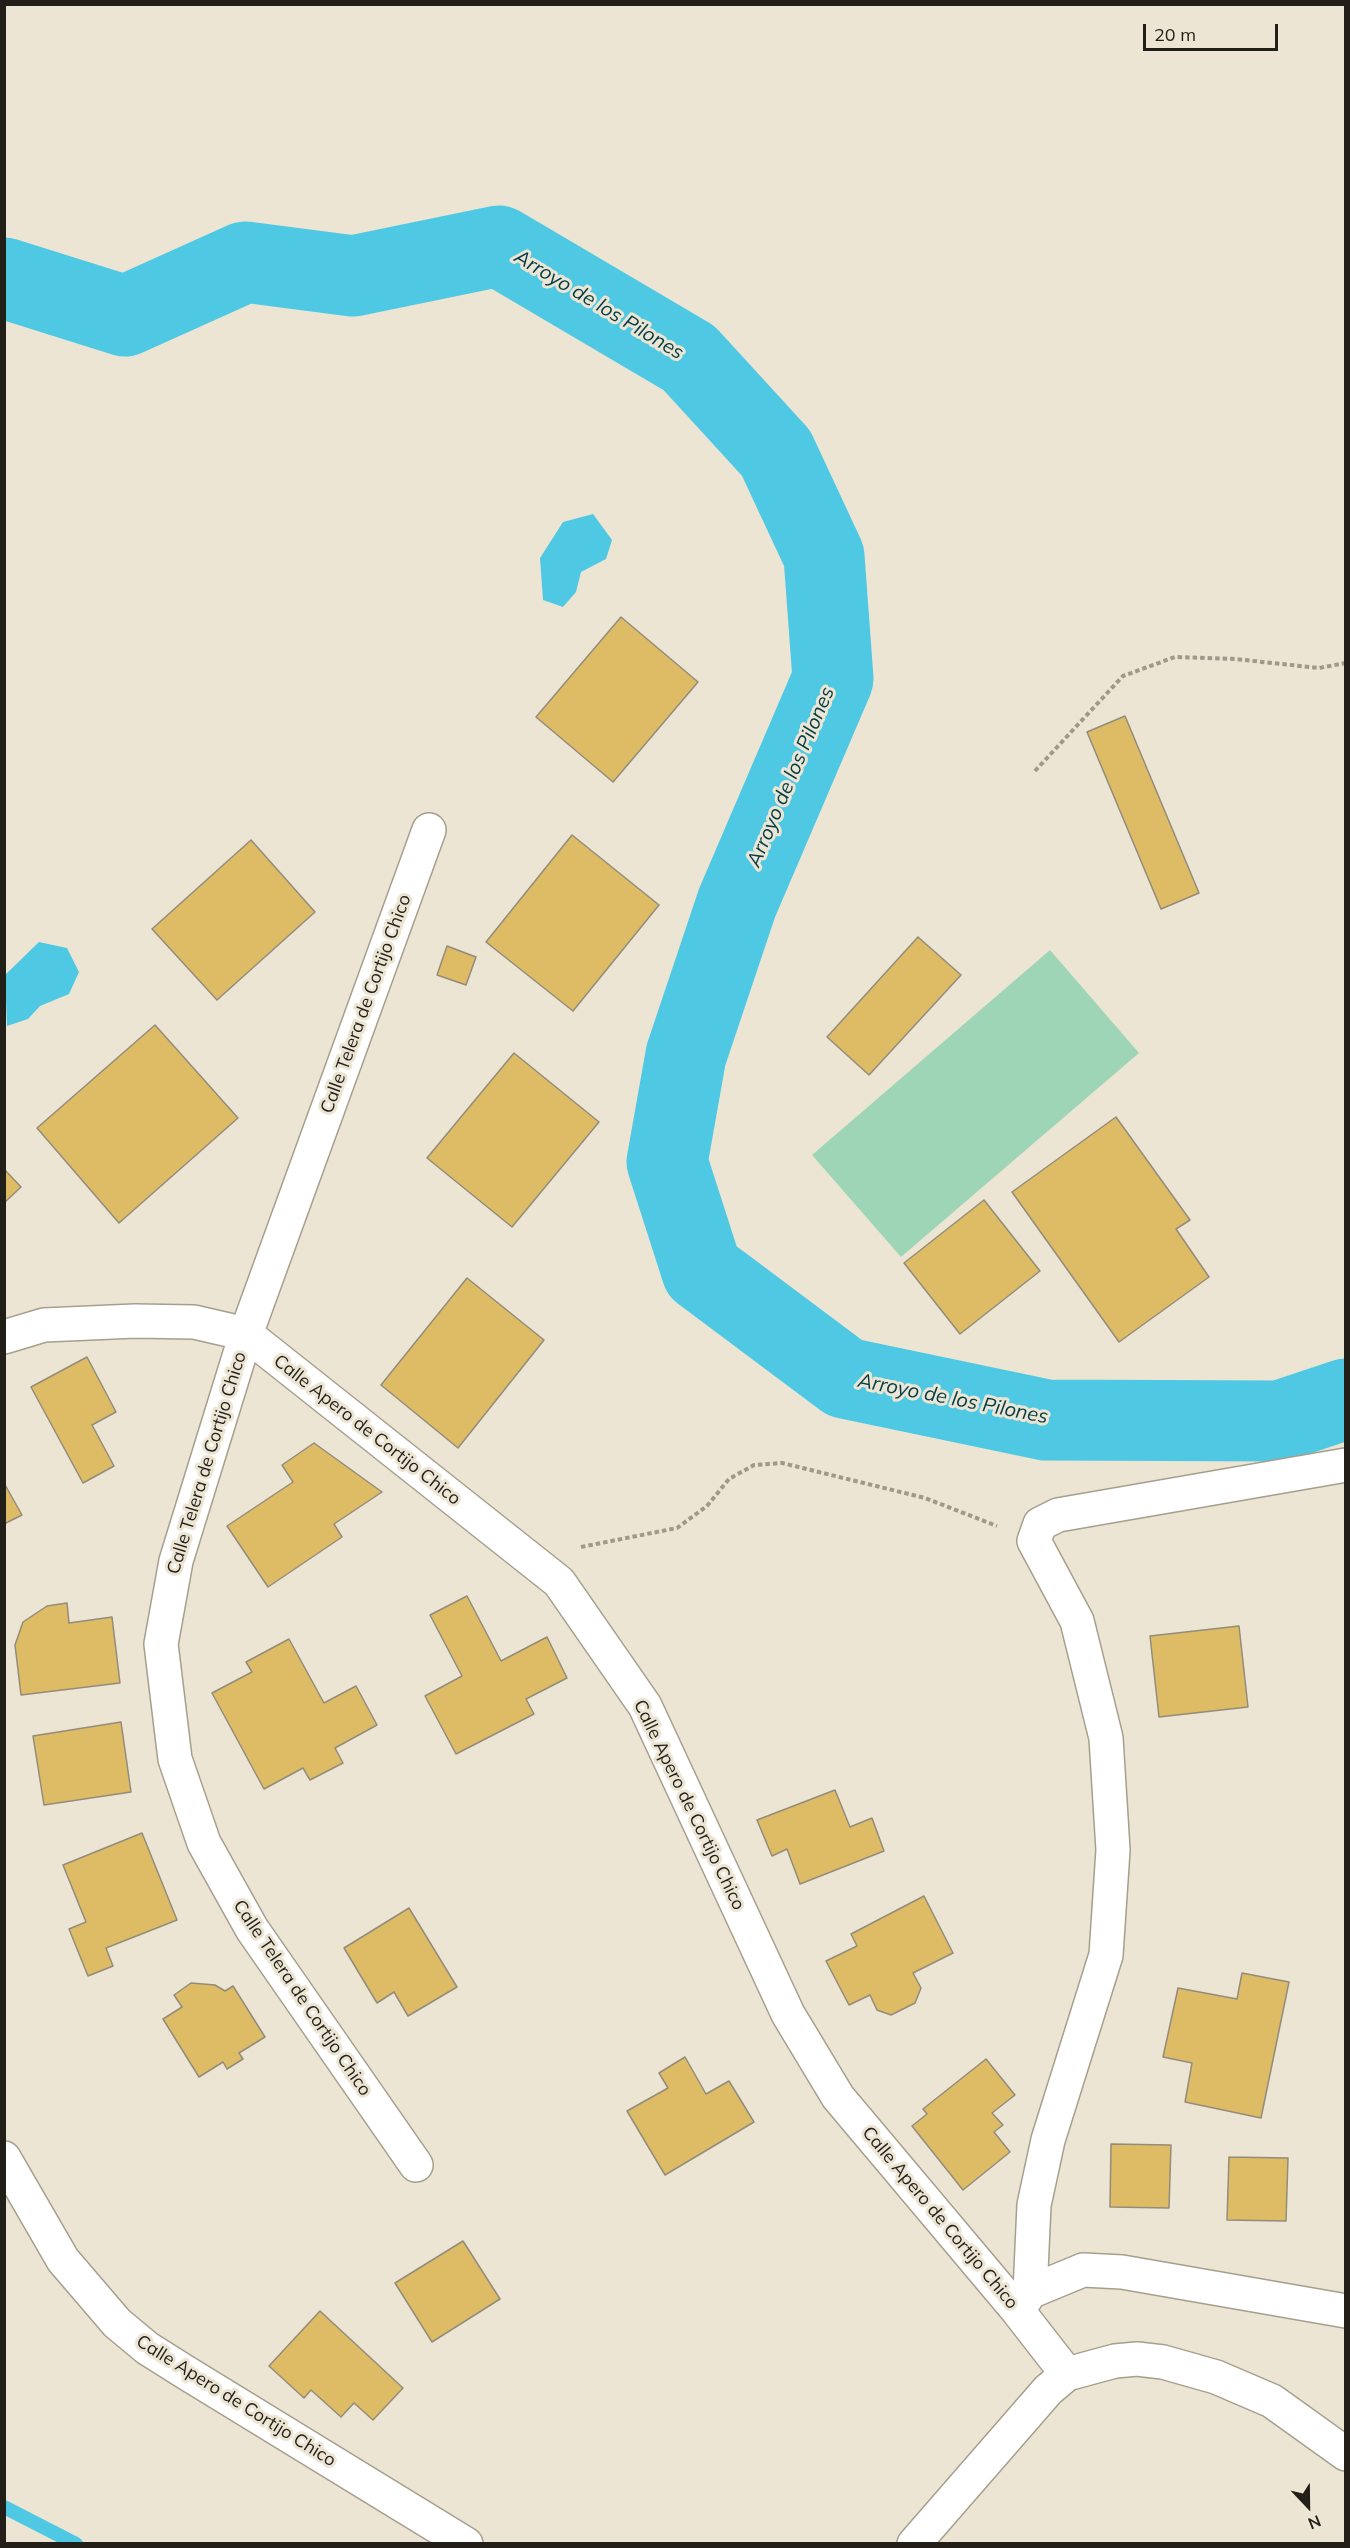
<!DOCTYPE html>
<html>
<head>
<meta charset="utf-8">
<style>
  body { margin:0 }
  #map { position:relative; width:1350px; height:2548px; overflow:hidden; background:#ece5d3; font-family:Mulish,sans-serif }
  canvas { display:block }
  .frame { position:absolute; inset:0; border:6px solid #221f19; pointer-events:none }
  .north { position:absolute; left:1278px; top:2476px; width:60px; height:60px; -webkit-text-stroke:4px #ece5d3; paint-order:stroke; rotate:158deg; font-size:16px; font-weight:700; line-height:24px; text-align:center; color:#221f19 }
  .north::after { content:''; display:block; margin:auto; width:21px; height:27px; background:#221f19; clip-path:polygon(50% 0,100% 100%,50% 72%,0 100%) }
  .scale { position:absolute; left:1143px; top:24px; width:135px; height:27px; box-sizing:border-box; border:3px solid #221f19; border-top:0; padding-left:8px; font-size:18px; line-height:21px; white-space:nowrap; color:#221f19; -webkit-text-stroke:4px #ece5d3; paint-order:stroke }
</style>
</head>
<body>
<div id="map">
<canvas width="1350" height="2548"></canvas>
<div class="frame"></div>
<div class="north">N</div>
<div class="scale">20 m</div>
</div>
<script>
const ctx = document.querySelector('canvas').getContext('2d');
ctx.lineJoin = 'round';
function fill(path, color) {
  ctx.fillStyle = color;
  ctx.fill(path, 'evenodd');
}
function toPath(rows) {
  const path = new Path2D();
  for (const r of rows) {
    path.moveTo(r[0], r[1]);
    for (let i = 2; i < r.length; i += 2) path.lineTo(r[i], r[i + 1]);
  }
  return path;
}
function strokePath(path, color, width, dash) {
  ctx.strokeStyle = color;
  ctx.lineWidth = width;
  ctx.lineCap = dash ? 'butt' : 'round';
  ctx.setLineDash(dash || []);
  ctx.stroke(path);
}
function drawText(font, color, halo, rows, align = 'center') {
  ctx.font = font + ' Mulish,sans-serif';
  ctx.lineWidth = 6;
  ctx.setLineDash([]);
  ctx.textBaseline = 'middle';
  ctx.strokeStyle = halo;
  ctx.fillStyle = color;
  for (const [text, x, y, turn = 0] of rows) {
    ctx.save();
    ctx.translate(x, y);
    ctx.rotate((+turn || 0) * Math.PI / 180);
    ctx.textAlign = isNaN(turn) ? turn : align;
    if (halo) ctx.strokeText(text, 0, 0);
    ctx.fillText(text, 0, 0);
    ctx.restore();
  }
}
fill(toPath([
  [1050,950,1139,1053,901,1257,812,1155]
]), '#9ed5b6');
fill(toPath([
  [593,514,612,540,606,559,581,572,576,592,563,607,543,600,540,558,563,522],
  [39,942,67,948,79,972,69,994,40,1006,28,1019,7,1026,5,975]
]), '#4fc9e3');
strokePath(toPath([
  [4,2507,76,2544]
]), '#4fc9e3', 14);
strokePath(toPath([
  [4,278,125,316,245,262,353,276,499,246,689,358,776,453,824,556,833,679,737,903,686,1055,667,1162,702,1271,845,1378,1046,1420,1280,1421,1346,1399]
]), '#4fc9e3', 81);
const building = toPath([
  [621,617,698,682,613,782,536,717,621,617],
  [1125,716,1199,893,1161,909,1087,732,1125,716],
  [572,835,659,905,573,1011,486,942,572,835],
  [251,840,315,912,217,1000,152,929,251,840],
  [918,937,961,975,869,1075,827,1037,918,937],
  [447,946,476,957,466,985,437,975,447,946],
  [155,1025,238,1118,119,1223,37,1128,155,1025],
  [514,1053,599,1122,512,1227,427,1158,514,1053],
  [1116,1117,1190,1220,1176,1229,1209,1277,1119,1342,1012,1192,1116,1117],
  [4,1169,21,1187,4,1203,4,1169],
  [984,1200,1040,1271,960,1334,904,1263,984,1200],
  [467,1278,544,1340,458,1448,381,1385,467,1278],
  [87,1357,116,1412,92,1425,114,1466,83,1483,31,1387,87,1357],
  [314,1443,382,1492,334,1524,342,1537,268,1587,227,1526,293,1482,282,1465,314,1443],
  [4,1483,22,1515,4,1524,4,1483],
  [467,1596,501,1661,547,1637,567,1678,526,1699,534,1714,456,1754,425,1696,462,1676,430,1615,467,1596],
  [67,1603,69,1623,112,1617,120,1683,21,1695,15,1645,23,1622,47,1606,67,1603],
  [1239,1626,1248,1707,1159,1717,1150,1636,1239,1626],
  [289,1639,324,1703,356,1686,377,1725,335,1748,343,1763,310,1780,303,1768,264,1789,212,1693,252,1672,246,1662,289,1639],
  [121,1722,131,1792,44,1805,33,1736,121,1722],
  [835,1790,850,1827,872,1818,884,1851,800,1884,787,1849,772,1856,757,1820,835,1790],
  [142,1833,177,1920,106,1948,113,1966,88,1976,69,1929,86,1922,63,1865,142,1833],
  [924,1896,953,1953,913,1973,921,1988,915,2003,891,2015,877,2010,870,1995,849,2005,826,1961,857,1946,851,1934,924,1896],
  [409,1908,457,1987,408,2016,394,1992,377,2003,344,1948,409,1908],
  [1242,1973,1289,1982,1261,2118,1185,2102,1192,2063,1163,2057,1178,1988,1237,1999,1242,1973],
  [191,1983,215,1985,225,1991,233,1986,265,2037,239,2053,243,2059,227,2069,223,2062,199,2077,163,2019,182,2007,174,1995,191,1983],
  [685,2057,706,2094,729,2081,754,2122,665,2175,627,2111,668,2088,659,2073,685,2057],
  [986,2059,1015,2095,992,2113,1003,2125,994,2132,1010,2152,963,2190,912,2126,927,2114,923,2109,986,2059],
  [1111,2144,1171,2145,1169,2208,1110,2207,1111,2144],
  [1229,2157,1288,2158,1286,2221,1227,2220,1229,2157],
  [463,2241,500,2299,432,2342,395,2283,463,2241],
  [320,2311,403,2388,373,2420,354,2403,341,2417,311,2390,304,2398,269,2366,320,2311]
]);
fill(building, '#debc66');
strokePath(building, '#938c7b', 1.5);
const street = toPath([
  [4,1337,44,1325,135,1321,194,1322,246,1334,559,1582,645,1706,788,2014,838,2097,1018,2311,1067,2374],
  [4,2158,63,2260,117,2323,147,2348,185,2372,466,2544],
  [416,2165,252,1929,204,1843,175,1759,161,1644,176,1561,246,1334,429,830],
  [1030,2292,1083,2270,1122,2272,1346,2311],
  [1018,2311,1030,2292,1034,2205,1048,2140,1106,1955,1113,1850,1106,1738,1077,1621,1034,1541,1040,1524,1058,1515,1346,1465],
  [914,2544,1048,2390,1067,2374,1115,2361,1137,2359,1163,2362,1216,2377,1272,2401,1346,2454]
]);
strokePath(street, '#a69f8e', 36);
strokePath(toPath([
  [1035,771,1123,676,1175,657,1235,659,1319,668,1346,663],
  [581,1547,677,1528,707,1506,729,1479,754,1465,782,1463,925,1498,997,1526]
]), '#9f998c', 4, [4.5, 3]);
strokePath(street, '#fff', 33);
drawText('18px', '#221f19', '#ece5d3', [
  ["Calle Telera de Cortijo Chico",366,1004,-70],
  ["Calle Apero de Cortijo Chico",367,1430,38],
  ["Calle Telera de Cortijo Chico",207,1463,-73],
  ["Calle Apero de Cortijo Chico",689,1805,64],
  ["Calle Telera de Cortijo Chico",302,1998,56],
  ["Calle Apero de Cortijo Chico",940,2218,50],
  ["Calle Apero de Cortijo Chico",236,2401,32]
]);
drawText('italic 20px', '#003b46', '#ece5d3', [
  ["Arroyo de los Pilones",599,305,31],
  ["Arroyo de los Pilones",791,777,-67],
  ["Arroyo de los Pilones",953,1399,11]
]);
</script>
</body>
</html>
